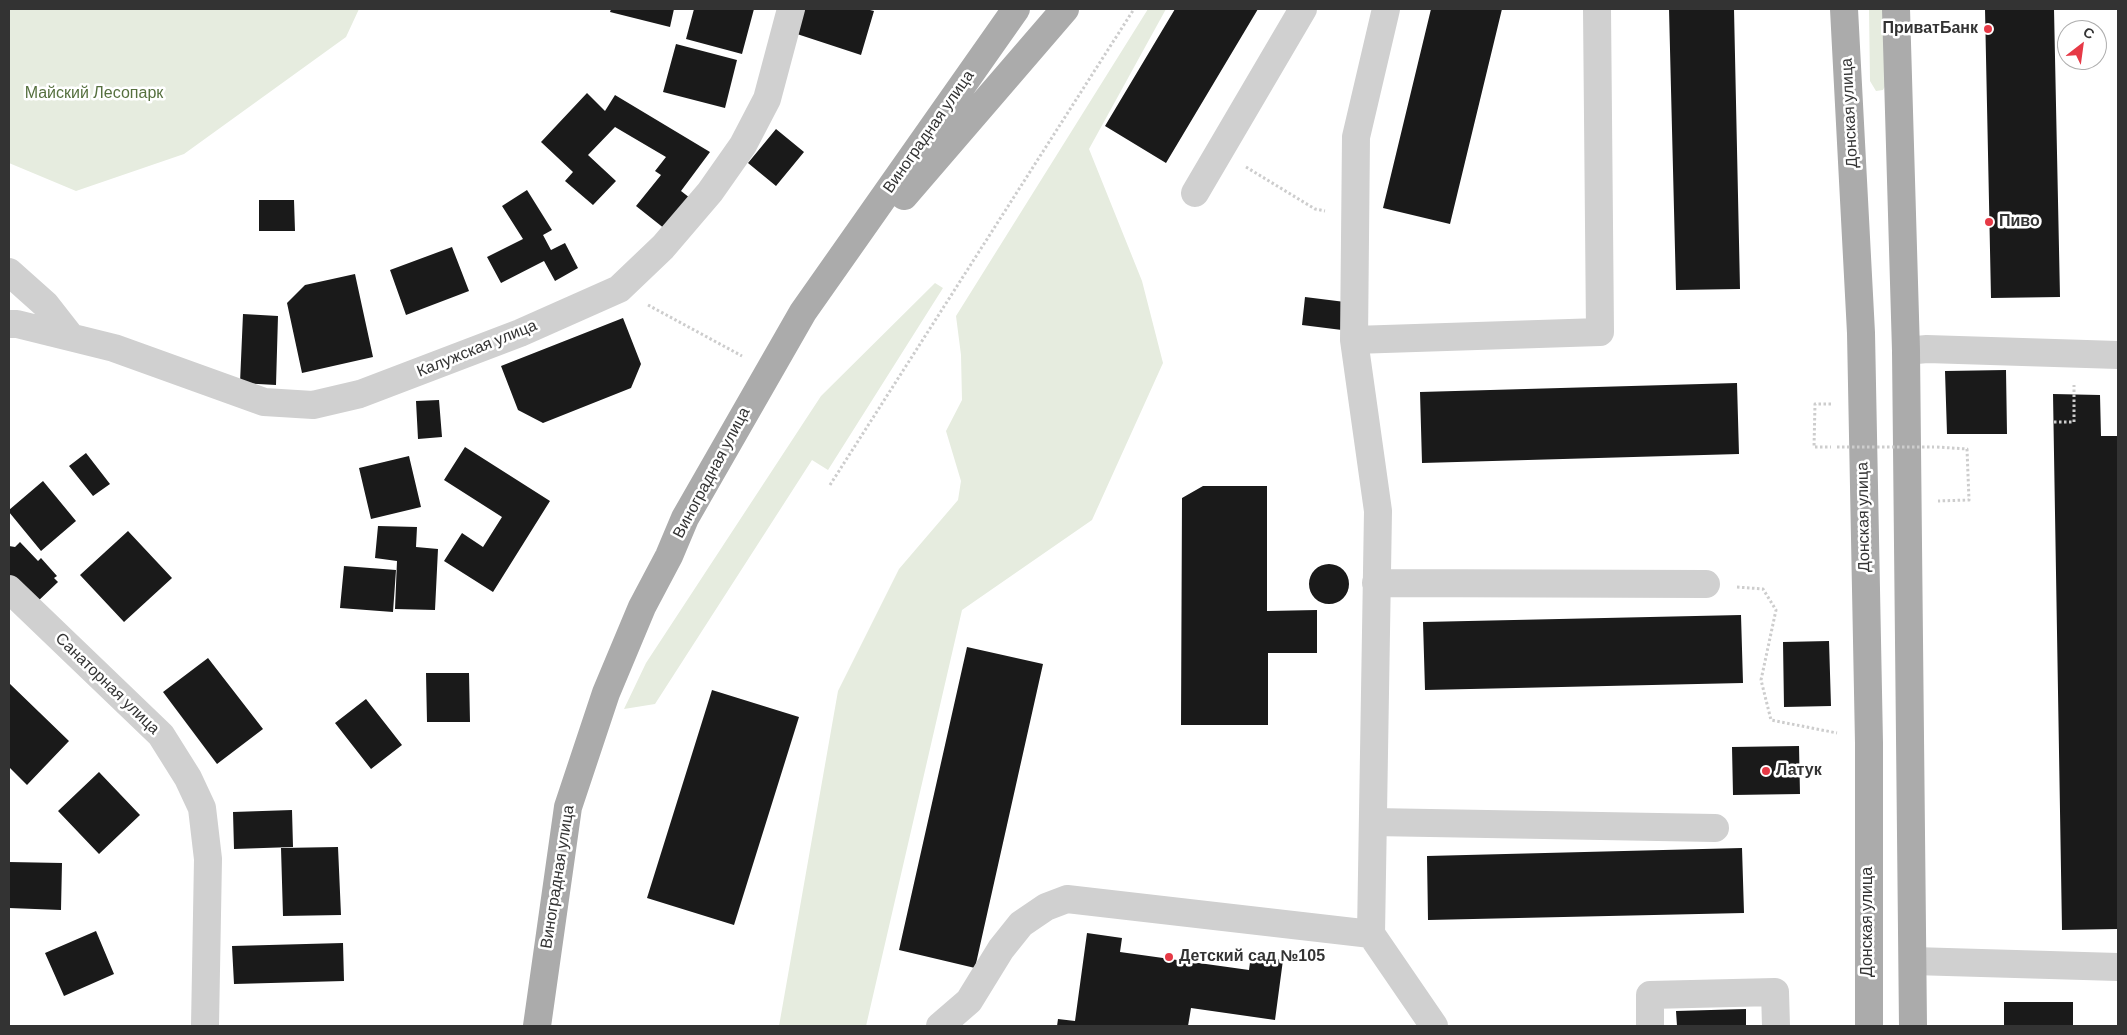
<!DOCTYPE html>
<html>
<head>
<meta charset="utf-8">
<style>
  body { margin:0 }
  #map { position:relative; width:2127px; height:1035px; overflow:hidden; background:#fff; font-family:Arial,sans-serif }
  canvas { display:block }
  .frame { position:absolute; inset:0; border:10px solid #333; pointer-events:none }
  .north { position:absolute; left:2057px; top:20px; width:50px; height:50px; box-sizing:border-box; background:#fff; border:1px solid #adadad; border-radius:50%; rotate:30deg; font-size:14px; font-weight:700; line-height:20px; text-align:center; color:#333 }
  .north::after { content:''; display:block; margin:auto; width:18px; height:22px; background:#e63946; clip-path:polygon(50% 0,100% 100%,50% 72%,0 100%) }
</style>
</head>
<body>
<div id="map">
<canvas width="2127" height="1035"></canvas>
<div class="frame"></div>
<div class="north">С</div>
</div>
<script>
const ctx = document.querySelector('canvas').getContext('2d');
ctx.lineJoin = 'round';
function fill(path, color) {
  ctx.fillStyle = color;
  ctx.fill(path, 'evenodd');
}
function toPath(rows) {
  const path = new Path2D();
  for (const r of rows) {
    if (r.length === 3) {
      path.moveTo(r[0] + r[2], r[1]);
      path.arc(r[0], r[1], r[2], 0, 2 * Math.PI);
      continue;
    }
    path.moveTo(r[0], r[1]);
    for (let i = 2; i < r.length; i += 2) path.lineTo(r[i], r[i + 1]);
  }
  return path;
}
function strokePath(path, color, width, dash) {
  ctx.strokeStyle = color;
  ctx.lineWidth = width;
  ctx.lineCap = dash ? 'butt' : 'round';
  ctx.setLineDash(dash || []);
  ctx.stroke(path);
}
function drawText(font, color, halo, rows, align = 'center') {
  ctx.font = font + ' Arial,sans-serif';
  ctx.lineWidth = 5;
  ctx.setLineDash([]);
  ctx.textBaseline = 'middle';
  ctx.strokeStyle = halo;
  ctx.fillStyle = color;
  for (const [text, x, y, turn = 0] of rows) {
    ctx.save();
    ctx.translate(x, y);
    ctx.rotate((+turn || 0) * Math.PI / 180);
    ctx.textAlign = isNaN(turn) ? turn : align;
    if (halo) ctx.strokeText(text, 0, 0);
    ctx.fillText(text, 0, 0);
    ctx.restore();
  }
}
fill(toPath([
  [9,9,359,9,346,37,184,154,76,191,9,163],
  [1148,9,1166,9,1089,149,1142,281,1163,363,1092,520,962,610,866,1026,779,1026,838,691,899,569,958,500,961,481,946,431,962,400,961,355,956,316],
  [1869,9,1885,9,1888,80,1883,90,1876,91,1870,81],
  [935,283,943,288,828,470,812,460,655,704,624,709,646,663,821,396]
]), '#e6ecdf');
fill(toPath([
  [611,9,674,9,670,27,610,12],
  [694,9,754,9,742,54,686,39],
  [805,9,866,9,874,11,861,55,797,34],
  [1175,9,1258,9,1166,163,1105,126],
  [1431,9,1502,9,1450,224,1383,208],
  [1669,9,1734,9,1740,289,1676,290],
  [1985,9,2054,9,2060,297,1991,298],
  [676,44,737,60,725,108,663,92],
  [587,93,605,111,615,95,710,152,681,191,690,198,665,229,636,206,661,175,655,171,666,157,615,127,588,155,616,181,593,205,565,181,573,172,541,142],
  [776,129,804,152,776,186,748,163],
  [527,190,552,230,543,235,551,250,565,243,578,268,555,281,544,261,501,283,487,257,523,239,502,206],
  [259,200,294,200,295,231,259,231],
  [452,247,469,291,406,315,390,270],
  [355,274,373,357,302,373,287,303,305,285],
  [1305,297,1345,302,1342,330,1302,325],
  [243,314,278,316,276,385,240,383],
  [623,318,641,364,631,388,543,423,518,410,501,366],
  [2006,370,2007,434,1947,434,1945,371],
  [1737,383,1739,454,1422,463,1420,392],
  [2053,394,2100,395,2101,436,2118,436,2118,929,2062,930],
  [439,400,442,437,418,439,416,401],
  [465,447,550,501,493,592,444,561,462,533,483,547,502,517,444,480],
  [86,453,110,484,93,496,69,466],
  [409,456,421,507,371,519,359,468],
  [43,481,76,521,41,551,9,512,9,510],
  [1203,486,1267,486,1267,611,1317,610,1317,653,1268,653,1268,725,1181,725,1182,498],
  [378,526,417,527,416,547,438,549,435,610,395,609,397,561,375,558],
  [128,531,172,578,124,622,80,575],
  [20,542,38,561,41,558,57,576,54,578,58,582,36,603,9,575,9,546,15,547],
  [1329,584,20],
  [344,566,396,570,393,612,340,608],
  [1741,615,1743,683,1425,690,1423,622],
  [1829,641,1831,706,1784,707,1783,642],
  [967,647,1043,664,975,968,899,950],
  [208,658,263,729,217,764,163,692],
  [426,673,469,673,470,722,427,722],
  [9,683,69,741,27,785,9,767],
  [712,690,799,717,734,925,647,898],
  [366,699,402,745,371,769,335,723],
  [1799,746,1800,794,1733,795,1732,747],
  [99,772,140,815,99,854,58,811],
  [292,810,293,847,234,849,233,812],
  [338,847,341,915,283,916,281,848],
  [1742,848,1744,913,1428,920,1427,856],
  [9,862,62,863,61,910,9,908],
  [96,931,114,974,64,996,45,953],
  [1087,933,1122,938,1120,952,1249,970,1251,955,1283,960,1275,1020,1191,1008,1188,1026,1057,1026,1058,1019,1075,1021],
  [343,943,344,981,234,984,232,946],
  [2004,1002,2073,1002,2073,1026,2004,1026],
  [1746,1009,1746,1026,1677,1026,1676,1011]
]), '#1a1a1a');
strokePath(toPath([
  [1246,167,1315,209,1325,211],
  [648,305,742,356],
  [1831,404,1815,404,1814,447,1831,447],
  [2054,422,2074,422,2074,385],
  [1937,447,1967,449,1969,500,1938,501],
  [830,485,1134,9],
  [1737,587,1763,589,1776,610,1761,680,1771,720,1837,733]
]), '#cdcdcd', 3, [2.5, 2.5]);
strokePath(toPath([
  [1195,193,1303,9],
  [9,272,46,305,71,337],
  [9,324,17,324,114,348,264,402,313,405,360,394,520,333,619,289,663,247,710,192,743,145,767,99,791,9],
  [1354,340,1600,332,1597,9],
  [1906,351,1927,349,2118,355],
  [1376,583,1706,584],
  [9,589,161,735,188,778,202,808,208,859,205,1026],
  [1373,822,1715,828],
  [1371,934,1378,511,1354,340,1356,137,1386,9],
  [1913,961,2118,967],
  [940,1026,969,1001,1001,949,1021,924,1046,907,1067,899,1371,934,1434,1026],
  [1650,1026,1650,995,1775,992,1776,1026]
]), '#d0d0d0', 28);
strokePath(toPath([
  [1844,9,1861,333,1869,743,1869,1026],
  [1896,9,1906,351,1913,1026],
  [904,196,1065,9],
  [537,1026,568,807,606,693,642,607,669,556,685,518,803,312,1016,9]
]), '#ababab', 28);
strokePath(toPath([
  [1837,447,1934,447]
]), '#cdcdcd', 3, [2.5, 2.5]);
for (const [x, y, r, color] of [
  [1988,29,5,"#e63946"],
  [1989,222,5,"#e63946"],
  [1766,771,5,"#e63946"],
  [1169,957,5,"#e63946"]
]) {
  const dot = new Path2D();
  dot.arc(x, y, r, 0, 2 * Math.PI);
  ctx.fillStyle = color;
  ctx.fill(dot);
  strokePath(dot, '#fff', 2);
}
drawText('bold 16px', '#333', '#fff', [
  ["ПриватБанк",1978,29,"right"],
  ["Пиво",1999,222],
  ["Латук",1776,771],
  ["Детский сад №105",1179,957]
], 'left');
drawText('16px', '#56703f', '#fff', [
  ["Майский Лесопарк",94,94]
]);
drawText('16px', '#333', '#fff', [
  ["Донская улица",1850,113,-93],
  ["Виноградная улица",929,132,-55],
  ["Калужская улица",477,349,-22],
  ["Виноградная улица",712,473,-62],
  ["Донская улица",1864,517,-91],
  ["Санаторная улица",107,684,44],
  ["Виноградная улица",558,877,-81],
  ["Донская улица",1868,922,-90]
]);
</script>
</body>
</html>
